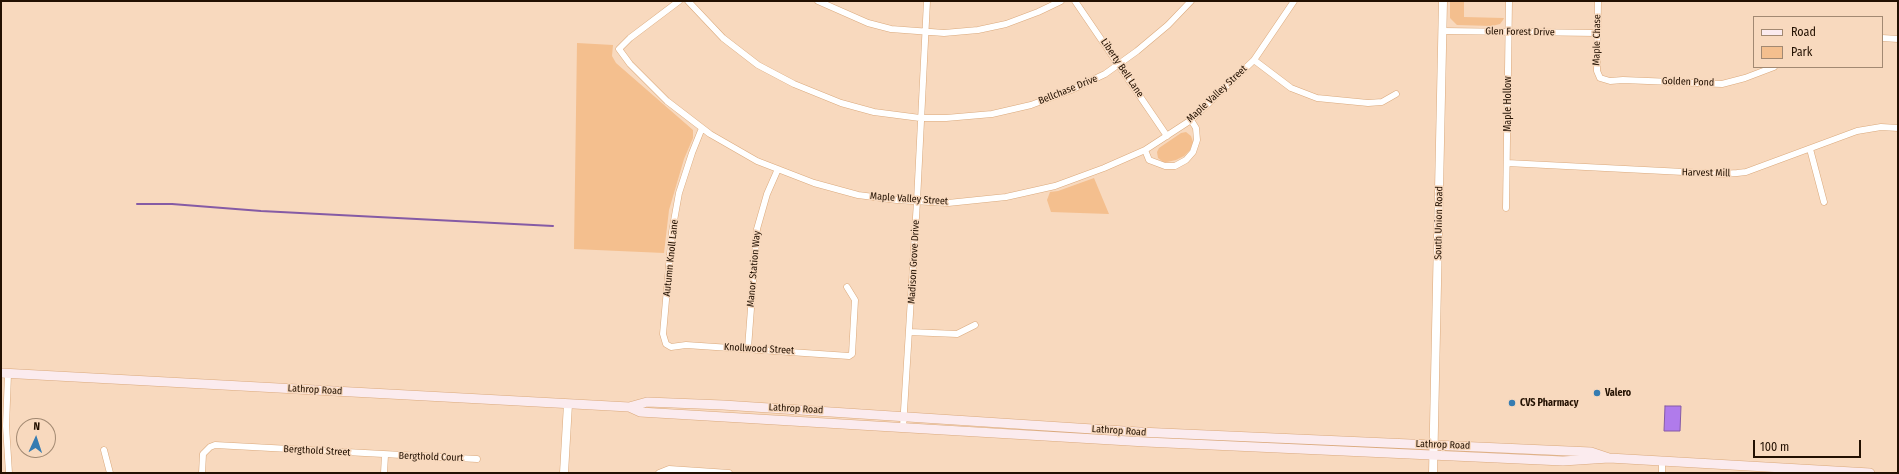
<!DOCTYPE html>
<html>
<head>
<meta charset="utf-8">
<style>
  body { margin:0 }
  #map { position:relative; width:1899px; height:474px; overflow:hidden; background:#f8d9be; font-family:"Fira Sans Condensed",sans-serif }
  canvas { display:block }
  .frame { position:absolute; inset:0; border:2px solid #221001; pointer-events:none }
  .legend { position:absolute; left:1753px; top:16px; width:130px; height:52px; box-sizing:border-box; background:#f8d9be; border:1px solid #a28972; margin:0; padding:5px 7px; list-style:none; font-size:12px; color:#221001 }
  .legend li { display:flex; align-items:center; gap:8px; height:20px }
  .legend b { width:20px; border:1px solid #a28972 }
  .north { position:absolute; left:16px; top:418px; width:40px; height:40px; box-sizing:border-box; background:#f8d9be; border:1px solid #a28972; border-radius:50%; rotate:3deg; font-size:11px; font-weight:700; line-height:16px; text-align:center; color:#221001 }
  .north::after { content:''; display:block; margin:auto; width:14px; height:18px; background:#367cb1; clip-path:polygon(50% 0,100% 100%,50% 72%,0 100%) }
  .scale { position:absolute; left:1753px; top:440px; width:108px; height:18px; box-sizing:border-box; border:2px solid #221001; border-top:0; padding-left:5px; font-size:12px; line-height:14px; white-space:nowrap; color:#221001; -webkit-text-stroke:3px #f8d9be; paint-order:stroke }
</style>
</head>
<body>
<div id="map">
<canvas width="1899" height="474"></canvas>
<div class="frame"></div>
<ul class="legend">
<li><b style="height:5px;background:#fbebee"></b>Road</li>
<li><b style="height:11px;background:#f4bf8e"></b>Park</li>
</ul>
<div class="north">N</div>
<div class="scale">100 m</div>
</div>
<script>
const ctx = document.querySelector('canvas').getContext('2d');
ctx.lineJoin = 'round';
function fill(path, color) {
  ctx.fillStyle = color;
  ctx.fill(path, 'evenodd');
}
function toPath(rows) {
  const path = new Path2D();
  for (const r of rows) {
    path.moveTo(r[0], r[1]);
    for (let i = 2; i < r.length; i += 2) path.lineTo(r[i], r[i + 1]);
  }
  return path;
}
function strokePath(path, color, width, dash) {
  ctx.strokeStyle = color;
  ctx.lineWidth = width;
  ctx.lineCap = dash ? 'butt' : 'round';
  ctx.setLineDash(dash || []);
  ctx.stroke(path);
}
function drawText(font, color, halo, rows, align = 'center') {
  ctx.font = font + ' "Fira Sans Condensed",sans-serif';
  ctx.lineWidth = 3;
  ctx.setLineDash([]);
  ctx.textBaseline = 'middle';
  ctx.strokeStyle = halo;
  ctx.fillStyle = color;
  for (const [text, x, y, turn = 0] of rows) {
    ctx.save();
    ctx.translate(x, y);
    ctx.rotate((+turn || 0) * Math.PI / 180);
    ctx.textAlign = isNaN(turn) ? turn : align;
    if (halo) ctx.strokeText(text, 0, 0);
    ctx.fillText(text, 0, 0);
    ctx.restore();
  }
}
fill(toPath([
  [1450,1,1464,1,1464,17,1504,18,1503,20,1500,24,1492,26,1457,25,1450,18],
  [577,43,613,45,612,56,616,63,693,130,693,138,684,159,669,210,664,253,574,249],
  [1186,132,1191,136,1193,142,1190,150,1184,156,1176,160,1167,162,1163,162,1158,158,1157,152,1159,148,1181,133],
  [1094,178,1109,214,1051,212,1047,200,1050,192,1058,191]
]), '#f4bf8e');
const water = toPath([
  [1665,406,1681,406,1680,431,1664,431,1665,406]
]);
fill(water, '#b07beb');
strokePath(water, '#855ba5', 1);
strokePath(toPath([
  [137,204,172,204,261,211,553,226]
]), '#855ba5', 2);
const minor = toPath([
  [679,1,630,38,619,49,630,64,667,101,710,134,757,161,814,183,858,195,897,200,948,203,1006,197,1055,186,1104,168,1145,150,1191,120,1254,60,1294,1],
  [688,1,723,38,758,65,794,84,841,103,874,112,920,118,946,118,992,114,1031,105,1071,90,1105,74,1137,51,1168,25,1191,1],
  [818,1,868,23,891,29,944,33,978,30,1006,24,1038,12,1061,1],
  [1075,1,1167,136],
  [1598,1,1597,71,1600,78,1610,81,1623,80,1722,84,1745,78,1774,67],
  [1443,31,1597,33],
  [1882,38,1898,39],
  [1254,60,1291,88,1317,98,1368,103,1382,102,1396,94],
  [702,128,692,153,679,193,672,232,663,334,666,344,671,347,686,345,849,356,852,354,855,300,847,287],
  [1810,149,1824,202],
  [1145,150,1149,160,1165,166,1175,166,1186,160,1193,152,1197,140,1196,128,1191,120],
  [1507,163,1723,174,1737,173,1746,172,1857,131,1881,127,1898,128],
  [1506,208,1509,1],
  [909,332,957,334,975,325],
  [748,348,757,229,767,194,778,169],
  [8,374,6,426,9,473],
  [903,427,917,201,927,1],
  [104,450,110,473],
  [202,473,203,454,210,447,215,445,477,459],
  [384,473,385,455],
  [659,473,669,469,729,473],
  [1662,473,1662,462]
]);
const tertiary = toPath([
  [564,473,568,404],
  [1433,473,1443,1]
]);
const secondary = toPath([
  [1,373,574,404,629,407,647,402,723,405,1139,432,1591,452,1609,458],
  [629,407,640,412,1146,442,1563,461,1609,458,1870,473]
]);
strokePath(minor, '#daa97c', 7);
strokePath(tertiary, '#daa97c', 9);
strokePath(secondary, '#daa97c', 10);
strokePath(minor, '#fff', 6);
strokePath(tertiary, '#fff', 8);
strokePath(secondary, '#fbebee', 9);
for (const [x, y, r, color] of [
  [1597,393,4,"#367cb1"],
  [1512,403,4,"#367cb1"]
]) {
  const dot = new Path2D();
  dot.arc(x, y, r, 0, 2 * Math.PI);
  ctx.fillStyle = color;
  ctx.fill(dot);
  strokePath(dot, '#f8d9be', 1.5);
}
drawText('10px', '#221001', '#f8d9be', [
  ["Glen Forest Drive",1520,32,1],
  ["Maple Chase",1597,40,-89],
  ["Liberty Bell Lane",1122,68,56],
  ["Golden Pond",1688,82,2],
  ["Bellchase Drive",1068,90,-22],
  ["Maple Valley Street",1217,94,-43],
  ["Maple Hollow",1508,104,-90],
  ["Harvest Mill",1706,173,1],
  ["Maple Valley Street",909,199,4],
  ["South Union Road",1439,223,-89],
  ["Autumn Knoll Lane",671,258,-84],
  ["Madison Grove Drive",914,262,-87],
  ["Manor Station Way",754,269,-85],
  ["Knollwood Street",759,349,3],
  ["Lathrop Road",315,390,3],
  ["Lathrop Road",796,409,3],
  ["Lathrop Road",1119,431,4],
  ["Lathrop Road",1443,445,2],
  ["Bergthold Street",317,451,3],
  ["Bergthold Court",431,457,2]
]);
drawText('bold 10px', '#221001', '#f8d9be', [
  ["Valero",1605,393],
  ["CVS Pharmacy",1520,403]
], 'left');
</script>
</body>
</html>
